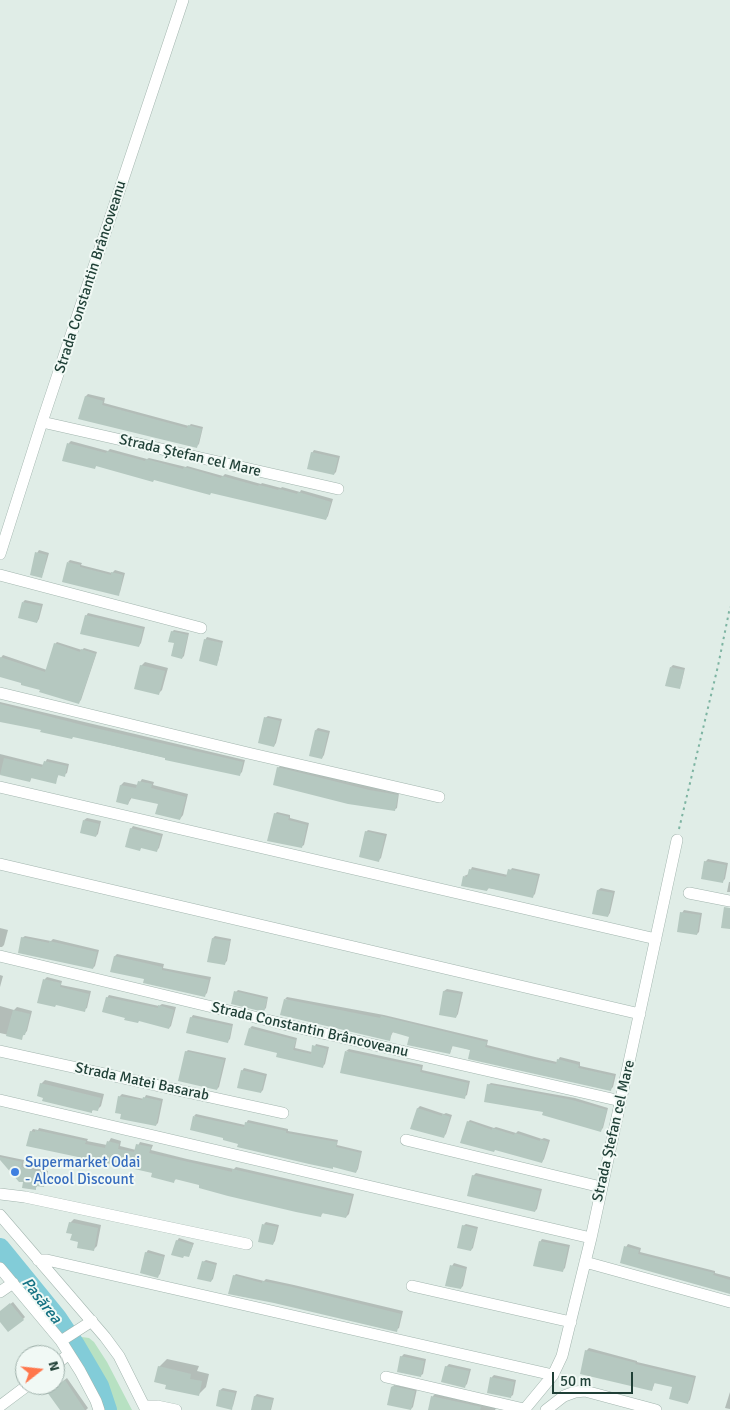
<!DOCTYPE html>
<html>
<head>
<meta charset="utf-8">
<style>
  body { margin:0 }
  #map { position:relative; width:730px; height:1410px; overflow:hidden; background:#e0ede7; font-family:Signika,sans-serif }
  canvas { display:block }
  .north { position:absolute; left:15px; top:1345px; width:50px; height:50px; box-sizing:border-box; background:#f1f9f5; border:1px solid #9dafa9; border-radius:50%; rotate:74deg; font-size:14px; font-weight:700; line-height:20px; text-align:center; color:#1f3f36 }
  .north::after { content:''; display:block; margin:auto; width:18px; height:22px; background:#ff774c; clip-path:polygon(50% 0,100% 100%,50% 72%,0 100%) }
  .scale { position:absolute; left:552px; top:1372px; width:81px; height:22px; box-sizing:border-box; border:2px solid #1f3f36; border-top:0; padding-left:6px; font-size:15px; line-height:18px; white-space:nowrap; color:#1f3f36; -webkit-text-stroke:4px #f1f9f5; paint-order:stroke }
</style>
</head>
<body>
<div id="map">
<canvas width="730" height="1410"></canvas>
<div class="north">N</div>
<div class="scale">50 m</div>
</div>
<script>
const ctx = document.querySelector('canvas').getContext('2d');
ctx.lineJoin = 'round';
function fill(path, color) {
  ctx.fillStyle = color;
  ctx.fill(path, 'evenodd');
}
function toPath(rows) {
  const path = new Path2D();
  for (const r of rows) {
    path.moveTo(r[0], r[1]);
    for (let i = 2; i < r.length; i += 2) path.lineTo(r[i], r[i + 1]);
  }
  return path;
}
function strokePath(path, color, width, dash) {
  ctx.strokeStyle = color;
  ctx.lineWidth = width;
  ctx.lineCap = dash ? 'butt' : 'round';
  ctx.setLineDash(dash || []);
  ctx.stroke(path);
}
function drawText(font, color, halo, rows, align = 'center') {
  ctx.font = font + ' Signika,sans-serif';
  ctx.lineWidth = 4;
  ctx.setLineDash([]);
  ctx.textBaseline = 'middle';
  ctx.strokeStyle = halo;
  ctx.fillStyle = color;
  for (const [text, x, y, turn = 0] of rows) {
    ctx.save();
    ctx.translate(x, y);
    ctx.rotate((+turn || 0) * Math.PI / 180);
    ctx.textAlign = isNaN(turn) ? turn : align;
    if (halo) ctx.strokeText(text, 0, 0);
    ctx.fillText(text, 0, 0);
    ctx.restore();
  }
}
fill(toPath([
  [82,1337,89,1338,94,1342,107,1362,132,1410,114,1410,98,1373,78,1340]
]), '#b7e1c2');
fill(toPath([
  [88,394,105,398,104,403,189,426,191,424,203,427,199,444,197,446,80,418,86,396],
  [71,441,108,451,110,449,147,459,149,458,186,467,187,466,223,476,225,474,261,484,262,483,281,488,282,487,300,492,301,490,333,499,328,516,326,519,97,465,95,467,64,460,69,443],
  [314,450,340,456,336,472,334,474,312,453],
  [39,550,49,553,43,574,41,577,37,553],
  [70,560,82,563,81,565,112,573,115,570,125,573,120,592,118,594,68,562],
  [25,600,43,604,39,619,37,622,23,602],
  [88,613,145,627,141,643,139,646,86,616],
  [174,630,189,633,184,656,182,658,172,632],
  [207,637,223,641,218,662,216,664,205,640],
  [57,642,82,650,84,648,97,652,81,700,79,702,0,675,0,659,3,655,47,670,55,644],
  [145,662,168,668,162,690,158,694,141,666],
  [673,665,685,668,681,685,679,687,671,667],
  [0,702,245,760,242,772,239,775,12,722,0,721],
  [268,716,282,719,276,743,274,746,265,718],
  [318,728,330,731,324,755,322,758,316,730],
  [0,754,44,765,47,759,69,764,67,773,64,775,59,774,55,782,32,777,30,781,0,774],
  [280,766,399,793,397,808,394,810,278,768],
  [142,779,154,782,153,785,188,794,183,815,180,819,159,803,132,797,128,804,118,801,121,785,124,782,138,785],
  [277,812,290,815,290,818,309,823,304,845,301,847,275,814],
  [87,818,101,821,98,834,96,836,84,820],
  [133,826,163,834,159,848,157,850,142,847,140,849,131,829],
  [368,830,387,834,381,858,379,860,366,832],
  [708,859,728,863,725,879,723,881,705,862],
  [472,867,508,875,512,868,540,874,535,894,533,896,489,888,487,890,464,876,469,874],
  [729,882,730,882,730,892,727,892],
  [601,888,615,891,610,913,608,916,598,890],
  [684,910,702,913,699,932,697,934,682,913],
  [0,928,8,930,4,945,2,947,0,947],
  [25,936,51,941,53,939,99,950,95,966,93,968,22,938],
  [215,936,231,939,227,961,224,964,213,938],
  [117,954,164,964,163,968,211,977,207,993,205,995,146,978,112,971,115,956],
  [0,975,3,976,0,987],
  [47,977,62,981,61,985,91,991,87,1008,84,1010,57,1004,39,1002,45,979],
  [447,989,463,992,458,1014,456,1017,440,1014,444,991],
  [238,990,268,997,266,1008,264,1010,236,992],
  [109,995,159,1006,162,1004,176,1007,171,1026,169,1028,126,1017,107,998],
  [287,997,384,1015,488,1040,487,1045,535,1057,557,1062,560,1057,580,1062,580,1066,616,1074,613,1087,610,1090,453,1045,450,1053,410,1036,393,1032,389,1039,285,999],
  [0,1006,14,1010,17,1007,32,1011,27,1031,21,1038,0,1033],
  [193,1015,233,1024,230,1039,228,1041,191,1018],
  [252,1026,297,1038,295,1048,312,1052,316,1044,329,1047,325,1064,322,1067,278,1053,250,1028],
  [349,1049,423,1065,422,1070,470,1081,467,1095,464,1097,346,1051],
  [188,1050,226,1058,219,1087,217,1089,186,1052],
  [244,1068,267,1074,263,1090,261,1092,242,1071],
  [45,1080,104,1094,101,1106,97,1110,94,1109,91,1112,41,1084],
  [491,1083,575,1098,608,1108,603,1128,601,1130,544,1111,488,1085],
  [122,1094,144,1099,146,1095,163,1099,158,1123,156,1125,116,1112,120,1096],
  [420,1106,444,1114,446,1113,452,1115,446,1134,443,1137,412,1128,418,1108],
  [196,1114,245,1125,248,1120,288,1129,288,1131,338,1140,337,1145,362,1151,358,1169,356,1172,240,1143,225,1137,194,1116],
  [470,1120,494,1128,496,1127,516,1133,518,1131,542,1139,544,1138,550,1140,544,1159,542,1162,468,1122],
  [39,1128,88,1139,87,1141,107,1145,111,1138,121,1141,120,1146,136,1150,140,1142,153,1145,151,1150,187,1159,234,1169,236,1167,354,1194,349,1214,346,1217,323,1213,320,1216,177,1178,173,1182,153,1172,31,1132,33,1129,38,1130],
  [0,1155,24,1160,23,1165,48,1171,46,1184,44,1186,38,1185,35,1189,0,1158],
  [476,1173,542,1189,537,1209,535,1211,473,1176],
  [74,1219,101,1225,97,1246,93,1250,80,1241,73,1233,70,1223],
  [266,1222,279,1225,275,1241,273,1244,264,1224],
  [466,1224,478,1227,473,1248,471,1250,463,1226],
  [179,1238,194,1243,189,1256,177,1241],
  [542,1239,570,1245,565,1268,562,1271,540,1242],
  [628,1244,641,1248,640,1252,715,1271,715,1273,730,1277,730,1293,622,1262,626,1247],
  [148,1250,165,1255,160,1274,158,1276,146,1253],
  [206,1260,217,1263,213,1279,211,1281,203,1262],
  [454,1263,467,1267,463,1286,461,1288,452,1266],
  [236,1274,264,1281,266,1279,294,1285,403,1311,399,1328,396,1330,234,1276],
  [13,1302,25,1317,23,1319,0,1320,0,1312],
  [589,1348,637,1361,637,1362,696,1376,690,1400,687,1403,674,1386,655,1382,652,1390,586,1351],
  [404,1354,426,1359,423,1374,420,1376,401,1357],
  [167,1359,199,1366,197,1371,209,1374,206,1387,198,1395,168,1384,159,1367],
  [449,1364,471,1369,467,1384,465,1386,446,1367],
  [494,1375,516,1380,513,1395,510,1397,488,1392,492,1377],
  [67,1378,88,1408,86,1410,61,1410,51,1390],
  [394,1385,417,1389,413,1407,411,1409,392,1388],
  [223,1388,237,1391,233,1406,231,1408,220,1390],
  [730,1392,730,1409,725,1408],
  [257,1394,274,1398,271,1410,252,1410,255,1396],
  [435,1394,496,1408,495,1410,430,1410,433,1396]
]), '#0003');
strokePath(toPath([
  [0,1248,57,1318,75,1345,99,1386,107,1410]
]), '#82ccd8', 20);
fill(toPath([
  [85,396,103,401,102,405,187,428,188,425,202,429,197,448,78,419],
  [67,443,106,453,107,451,145,461,146,459,183,469,184,467,221,478,222,476,258,486,259,485,278,490,279,489,297,494,298,492,331,502,326,520,211,493,210,495,154,480,153,482,96,466,95,469,62,461],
  [311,452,338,458,334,475,307,469],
  [35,552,47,555,42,578,30,575],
  [67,562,80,565,80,567,111,575,111,572,123,575,119,596,62,582],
  [22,602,41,606,37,623,18,618],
  [85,615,143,629,139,647,80,634],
  [171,631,188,635,182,659,171,656,174,643,168,642],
  [204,639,222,643,217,666,199,661],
  [54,643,80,652,81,649,96,654,79,704,39,692,40,690,21,685,21,683,0,677,0,657,45,672],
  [140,665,165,671,159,695,134,689],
  [670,667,684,670,680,689,665,686],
  [0,704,86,726,243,762,240,776,165,760,165,758,114,746,73,737,72,739,40,732,41,730,0,722],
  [264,717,280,721,274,747,258,743],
  [315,730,328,733,322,759,309,756],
  [4,758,42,767,44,761,67,766,65,777,58,775,56,784,31,778,30,782,0,775],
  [277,767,369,790,398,795,395,811,348,804,273,785],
  [138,781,152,784,151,788,186,797,180,820,155,814,158,804,130,798,128,805,116,802,120,785,136,788],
  [274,813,289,817,288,820,307,825,302,848,267,841],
  [83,820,99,824,96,837,80,833],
  [130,828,161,836,157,852,141,848,140,851,125,847],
  [365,831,385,836,379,862,359,857],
  [704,861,726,865,723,883,701,879],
  [469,869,506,877,508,869,538,876,533,898,488,888,487,891,461,886,463,876,467,877],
  [597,890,613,893,608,917,592,914],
  [724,907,730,908,730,929,721,928],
  [680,912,700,915,697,935,677,932],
  [21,937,49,943,49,941,97,952,93,969,18,953],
  [212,938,230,941,225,965,207,962],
  [114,956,162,967,162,970,209,980,205,997,143,983,144,979,110,972],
  [43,979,61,983,60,987,89,994,85,1012,56,1005,55,1007,37,1003],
  [234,991,267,999,264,1012,231,1004],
  [443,991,461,994,456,1018,439,1015],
  [106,997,158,1008,158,1005,174,1010,169,1029,139,1021,138,1023,124,1020,125,1018,102,1012],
  [284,999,380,1018,381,1016,487,1042,485,1047,532,1059,556,1064,557,1059,579,1065,578,1068,614,1076,611,1091,468,1059,470,1050,452,1046,450,1054,407,1045,409,1037,392,1032,390,1041,280,1015],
  [13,1010,30,1014,25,1035,23,1035,22,1040,6,1036],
  [190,1017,232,1026,228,1043,186,1033],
  [249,1028,296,1040,293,1050,311,1054,312,1045,327,1049,323,1068,276,1057,277,1053,244,1045],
  [185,1051,224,1060,217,1090,178,1081],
  [345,1051,421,1067,420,1072,468,1083,465,1099,340,1073],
  [241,1070,265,1076,261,1093,237,1088],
  [40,1083,101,1098,98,1111,92,1110,92,1113,42,1101,43,1098,37,1096],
  [487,1084,572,1100,607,1110,601,1132,542,1115,543,1112,484,1102],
  [118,1096,142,1100,143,1097,161,1101,156,1126,120,1119,121,1114,115,1113],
  [417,1108,442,1116,442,1114,450,1117,444,1138,410,1129],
  [193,1116,244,1127,245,1122,286,1131,286,1133,337,1142,336,1147,361,1153,356,1173,333,1167,333,1169,309,1164,237,1147,238,1144,223,1140,223,1138,190,1130],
  [467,1121,492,1130,492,1128,514,1135,515,1133,540,1141,540,1139,548,1142,542,1163,495,1150,494,1152,460,1143],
  [35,1130,86,1141,85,1144,105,1148,107,1141,119,1144,118,1149,134,1152,136,1144,151,1147,149,1153,184,1161,232,1172,232,1169,352,1196,346,1218,322,1213,321,1217,296,1212,228,1196,199,1188,199,1185,175,1179,174,1183,151,1177,152,1173,130,1168,26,1146,30,1131,35,1132],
  [0,1157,22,1162,21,1167,47,1174,44,1187,36,1186,36,1190,22,1188,23,1182,19,1182,0,1160],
  [472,1175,540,1191,535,1212,467,1196],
  [69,1222,98,1228,94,1251,77,1248,78,1242,70,1240,72,1234,66,1233],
  [262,1224,277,1227,273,1245,258,1242],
  [462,1225,477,1229,471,1251,457,1248],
  [176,1240,193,1245,189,1257,184,1256,183,1258,171,1255],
  [539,1241,568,1247,563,1272,533,1266],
  [624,1246,639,1250,638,1254,714,1273,713,1275,730,1280,730,1294,620,1263],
  [145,1252,164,1257,158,1278,140,1273],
  [202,1261,216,1265,211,1282,197,1279],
  [450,1265,466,1269,461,1289,445,1286],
  [233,1275,262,1283,262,1281,292,1287,401,1314,397,1332,274,1303,228,1294],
  [10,1303,24,1320,8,1332,0,1322,0,1311],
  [585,1350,636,1363,635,1364,694,1378,688,1404,669,1399,672,1387,654,1383,652,1391,580,1374],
  [400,1356,424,1361,421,1377,397,1372],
  [158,1366,191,1374,190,1379,202,1381,199,1396,165,1389,166,1385,154,1382],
  [445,1366,469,1371,465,1388,441,1382],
  [490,1377,514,1382,511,1398,487,1393],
  [65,1380,85,1410,60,1410,47,1392],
  [393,1386,415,1391,411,1410,387,1405,391,1387],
  [219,1390,235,1393,232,1410,216,1406],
  [254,1396,273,1400,270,1410,251,1410],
  [431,1396,481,1407,480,1410,428,1410]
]), '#b5c8c0');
const minor = toPath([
  [42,422,338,489],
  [0,554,42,422,183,0],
  [0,575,201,628],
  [0,693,248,753,439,797],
  [0,787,656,939],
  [0,864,640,1014],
  [689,893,730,901],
  [0,956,300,1028,621,1101],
  [0,1051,283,1113],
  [0,1100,591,1238],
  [406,1140,601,1187],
  [0,1194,25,1197,247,1244],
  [0,1215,105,1337,119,1356,146,1410],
  [38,1260,47,1260,553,1375],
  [585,1262,730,1302],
  [0,1268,61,1341,80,1371,96,1401,99,1410],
  [412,1286,571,1322],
  [0,1292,13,1283],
  [61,1341,92,1321],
  [55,1365,69,1354],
  [386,1377,524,1409],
  [0,1406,28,1385],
  [144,1406,157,1406,176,1410],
  [524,1410,553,1375,562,1356,591,1238,677,840],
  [546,1410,564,1396,575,1392,585,1391,656,1410]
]);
strokePath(minor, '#a2b5ae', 12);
strokePath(toPath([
  [679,829,718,666,730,607]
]), '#7db4a2', 2, [2.5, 4]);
strokePath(minor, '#fff', 11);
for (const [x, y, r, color] of [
  [15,1172,5,"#3f7fe0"]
]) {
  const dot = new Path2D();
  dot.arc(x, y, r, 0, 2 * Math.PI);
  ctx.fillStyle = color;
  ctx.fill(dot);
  strokePath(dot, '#f1f9f5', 2);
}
drawText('15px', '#1f3f36', '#f1f9f5', [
  ["Strada Constantin Brâncoveanu",91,277,-72],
  ["Strada Ștefan cel Mare",190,456,13],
  ["Strada Constantin Brâncoveanu",310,1030,13],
  ["Strada Matei Basarab",142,1082,12],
  ["Strada Ștefan cel Mare",614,1131,-77]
]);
drawText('15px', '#366cbe', '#f1f9f5', [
  ["Supermarket Odai",25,1163],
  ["- Alcool Discount",25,1180]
], 'left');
drawText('italic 16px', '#127082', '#f1f9f5', [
  ["Pasărea",41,1301,52]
]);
</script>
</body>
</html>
